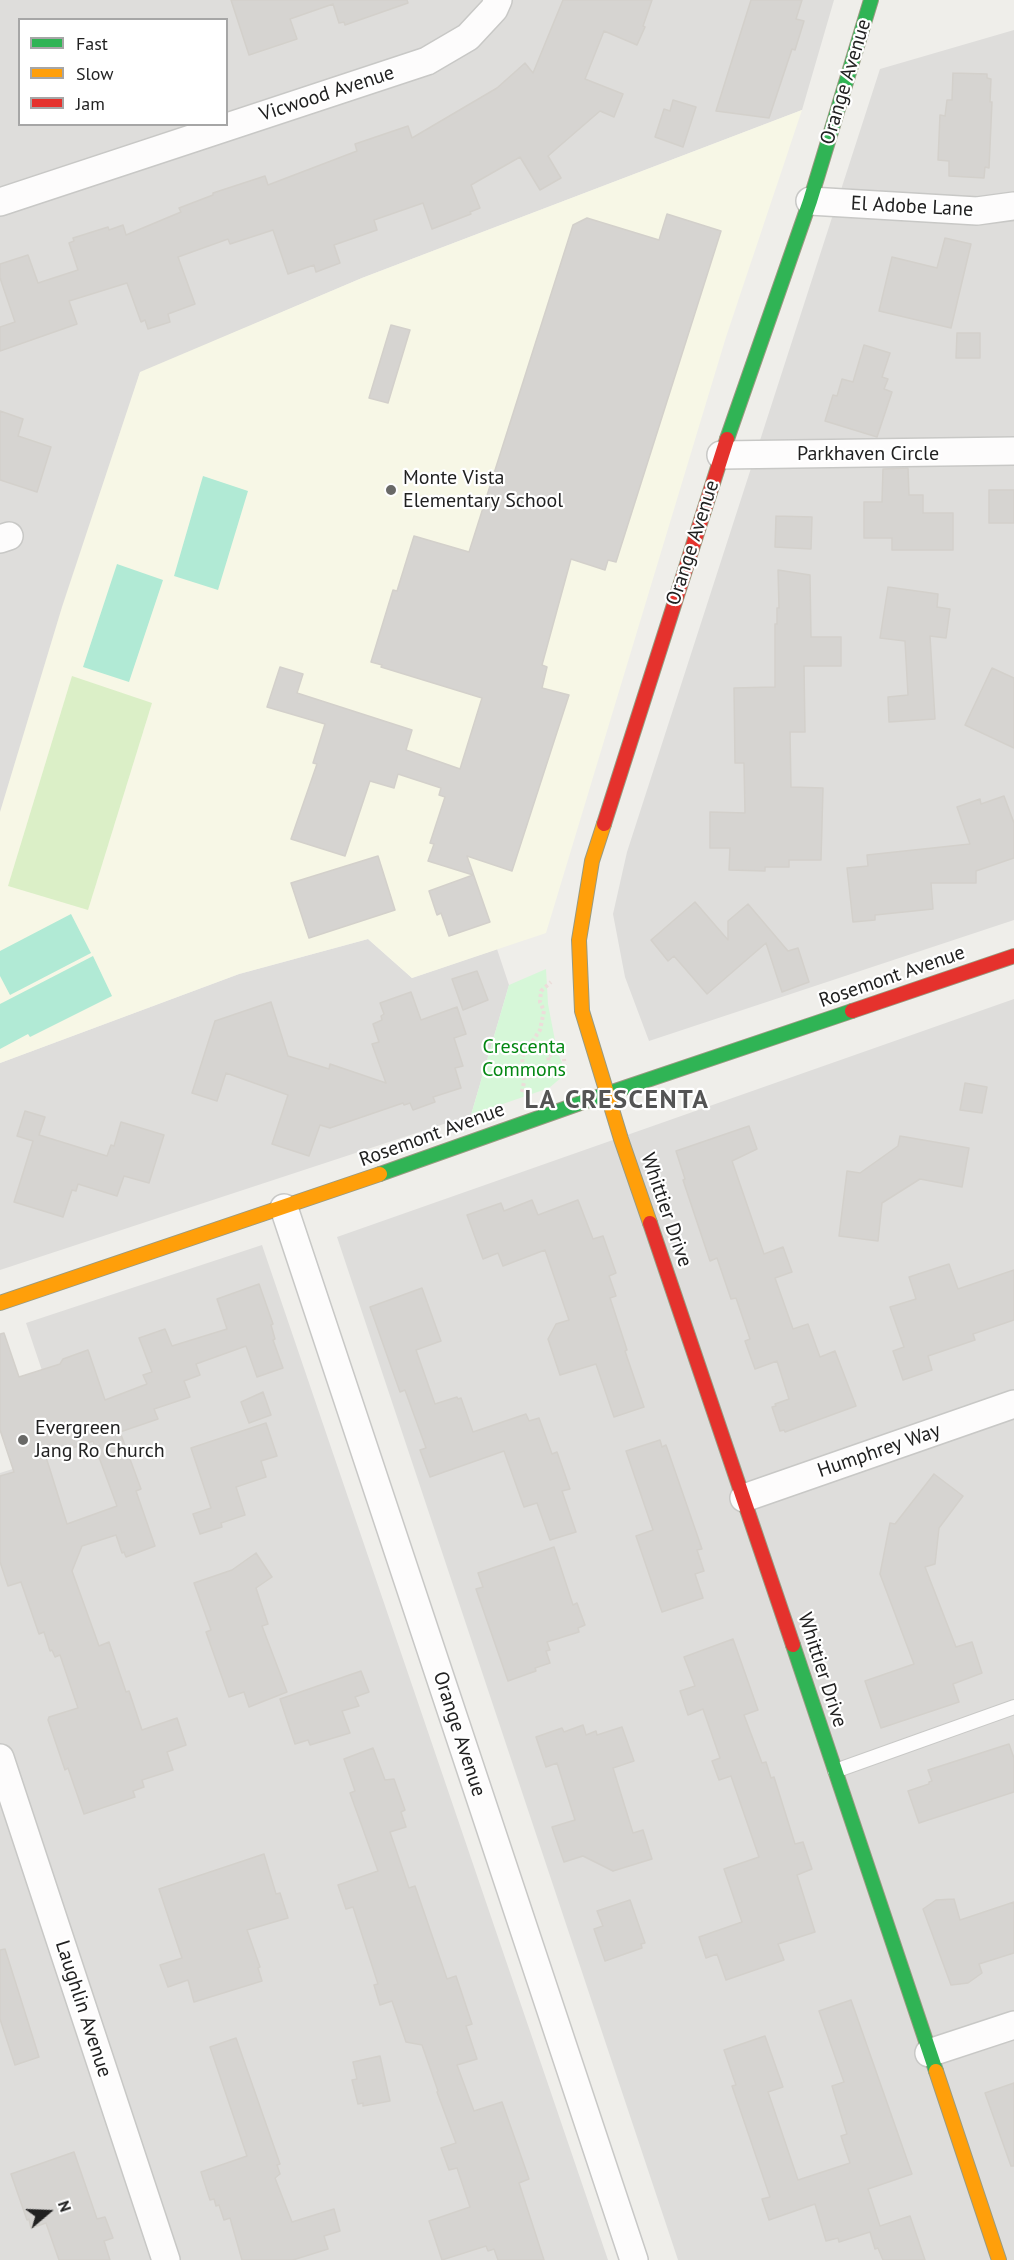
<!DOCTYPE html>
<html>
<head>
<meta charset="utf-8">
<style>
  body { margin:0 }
  #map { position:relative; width:1014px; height:2260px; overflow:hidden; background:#efeeea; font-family:"PT Sans",sans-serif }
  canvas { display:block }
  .legend { position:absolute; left:18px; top:18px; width:210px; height:108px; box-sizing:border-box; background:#fff; border:2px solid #a6a6a6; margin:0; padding:8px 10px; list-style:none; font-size:18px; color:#212121 }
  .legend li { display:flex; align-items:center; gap:12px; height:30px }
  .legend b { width:30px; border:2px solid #a6a6a6 }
  .north { position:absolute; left:18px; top:2182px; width:60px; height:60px; -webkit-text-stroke:4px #fff; paint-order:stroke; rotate:71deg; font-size:16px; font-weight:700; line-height:24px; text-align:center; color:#212121 }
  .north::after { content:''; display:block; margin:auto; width:21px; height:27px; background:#212121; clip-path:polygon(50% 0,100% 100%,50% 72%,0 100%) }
</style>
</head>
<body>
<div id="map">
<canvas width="1014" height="2260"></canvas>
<ul class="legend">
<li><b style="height:8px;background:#30b455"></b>Fast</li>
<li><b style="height:8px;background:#ff9f0a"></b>Slow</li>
<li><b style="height:8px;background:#e5322d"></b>Jam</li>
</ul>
<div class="north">N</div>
</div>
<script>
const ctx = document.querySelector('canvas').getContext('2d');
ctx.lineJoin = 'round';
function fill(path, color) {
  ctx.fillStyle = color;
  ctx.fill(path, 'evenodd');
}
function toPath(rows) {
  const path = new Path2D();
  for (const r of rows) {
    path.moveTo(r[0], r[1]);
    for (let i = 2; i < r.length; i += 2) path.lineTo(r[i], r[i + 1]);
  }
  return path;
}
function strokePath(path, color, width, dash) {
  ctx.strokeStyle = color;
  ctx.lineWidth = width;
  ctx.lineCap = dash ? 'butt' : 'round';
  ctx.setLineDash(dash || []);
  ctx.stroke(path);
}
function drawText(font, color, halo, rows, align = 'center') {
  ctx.font = font + ' "PT Sans",sans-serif';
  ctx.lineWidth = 4.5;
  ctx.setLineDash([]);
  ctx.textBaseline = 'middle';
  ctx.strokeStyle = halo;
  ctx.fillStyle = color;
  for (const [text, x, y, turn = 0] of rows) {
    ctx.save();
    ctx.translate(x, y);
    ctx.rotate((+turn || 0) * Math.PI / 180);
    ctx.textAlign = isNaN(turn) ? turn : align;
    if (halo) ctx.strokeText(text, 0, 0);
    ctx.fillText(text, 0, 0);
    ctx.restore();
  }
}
fill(toPath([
  [0,0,834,0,802,110,362,278,140,373,0,819],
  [20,20,226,20,226,124,20,124],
  [1014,30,1014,920,649,1041,625,977,613,914,627,852,880,69],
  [368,939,412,978,497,949,509,985,471,1115,0,1270,0,1063,239,974],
  [1014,999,1014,2260,678,2260,337,1237],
  [262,1245,608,2260,0,2260,0,1473,69,1451,26,1323]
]), '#dedddb');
fill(toPath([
  [802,110,726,337,546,933,412,978,368,939,239,974,0,1063,0,812,62,607,140,372,362,278]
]), '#f7f7e6');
fill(toPath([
  [72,676,152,703,88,910,8,886]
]), '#dbefc7');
fill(toPath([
  [546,969,548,1004,557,1051,563,1065,562,1077,549,1088,471,1115,509,985]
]), '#d6f7d8');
fill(toPath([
  [203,476,248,491,218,590,174,576],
  [117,564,163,580,129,682,83,667],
  [71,914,91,953,10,995,0,976,0,951],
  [93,956,112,996,30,1037,28,1034,0,1049,0,1004]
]), '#b1ead5');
const building = toPath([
  [231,0,407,0,408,3,345,25,344,22,339,23,333,4,290,19,297,39,249,55,231,0],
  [563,0,652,0,643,26,645,27,637,45,604,31,585,79,623,94,614,117,600,111,548,156,561,178,540,190,520,157,471,185,480,208,470,212,471,214,432,229,423,203,374,220,377,230,334,245,340,263,316,272,314,265,288,274,273,230,230,244,228,239,178,257,195,304,168,314,170,322,148,329,145,320,141,322,127,283,69,301,77,324,0,351,0,327,15,322,0,278,0,264,28,255,38,283,78,270,69,243,74,241,73,238,108,227,109,230,123,225,126,235,181,212,179,208,213,195,213,193,265,176,268,185,357,151,355,144,408,126,412,138,497,88,525,63,533,73,563,0],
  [751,0,802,0,796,19,804,21,795,50,792,49,769,118,716,111,751,0],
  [953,73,987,74,987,78,991,79,990,102,992,102,989,168,985,167,984,178,949,176,949,161,938,160,940,115,945,116,947,100,952,100,953,73],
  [673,100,696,107,683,147,655,137,664,109,670,111,673,100],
  [667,214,721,231,616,562,608,560,605,570,571,559,542,665,547,667,542,688,569,695,512,871,467,856,490,922,449,936,441,913,437,915,429,891,473,875,428,861,434,844,430,843,445,797,439,795,441,788,398,774,394,788,370,781,345,856,291,839,317,764,313,763,325,724,267,707,280,667,303,674,297,693,412,730,406,750,460,769,482,698,381,667,382,665,371,662,393,590,397,591,414,536,469,552,573,225,587,218,659,240,667,214],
  [945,238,971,244,951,328,879,311,892,257,937,268,945,238],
  [391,325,410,330,388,403,369,398,391,325],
  [957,333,980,333,980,358,956,358,957,333],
  [864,345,890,353,882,377,888,379,884,389,892,392,877,437,825,421,833,395,837,396,842,379,853,382,864,345],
  [0,411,23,419,18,436,51,447,37,492,0,480,0,411],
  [908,468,909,495,923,495,923,513,953,513,953,550,892,550,892,538,864,538,864,502,882,502,883,469,908,468],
  [989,490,1014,490,1014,523,989,523,989,490],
  [776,516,812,517,811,549,775,547,776,516],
  [778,570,810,575,811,637,841,637,841,666,804,666,805,732,790,732,791,787,823,788,821,860,789,860,789,867,765,867,765,871,729,870,730,848,710,848,710,812,745,813,744,763,735,763,734,688,775,687,775,624,777,624,777,608,779,608,778,570],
  [888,587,938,594,937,607,950,609,946,638,930,636,935,719,889,722,888,697,908,695,905,641,880,638,888,587],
  [992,668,1014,678,1014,748,965,725,992,668],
  [1004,796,1014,823,1014,858,976,871,976,883,931,883,933,909,875,915,875,920,853,922,847,868,868,866,867,855,970,844,957,807,980,799,981,804,1004,796],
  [378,856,395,910,309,938,291,883,378,856],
  [695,902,728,940,728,921,748,904,788,951,798,948,809,982,782,992,766,943,707,994,674,956,668,961,651,940,695,902],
  [477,971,488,1000,463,1010,452,979,477,971],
  [411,992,421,1020,457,1007,466,1034,454,1038,463,1066,455,1068,461,1088,433,1097,435,1102,413,1110,410,1103,404,1105,403,1103,330,1128,320,1125,309,1156,272,1144,288,1095,226,1073,217,1101,192,1093,215,1021,271,1002,288,1056,329,1069,330,1064,386,1083,372,1044,379,1042,373,1024,382,1020,381,1016,384,1014,380,1003,411,992],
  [965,1083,987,1087,982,1113,960,1110,965,1083],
  [25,1111,45,1117,39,1135,107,1156,111,1145,114,1146,121,1122,164,1135,149,1183,124,1176,117,1196,78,1184,76,1191,72,1190,63,1217,14,1202,33,1141,17,1136,25,1111],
  [749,1126,757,1149,732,1161,764,1254,783,1247,792,1272,775,1278,793,1329,808,1324,820,1357,835,1351,856,1406,785,1432,784,1430,780,1431,772,1407,776,1406,775,1404,789,1399,777,1361,755,1369,745,1341,750,1339,736,1298,731,1299,717,1258,710,1261,683,1180,685,1179,676,1151,749,1126],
  [900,1136,969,1148,962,1187,920,1179,882,1203,878,1241,839,1236,847,1171,860,1173,898,1146,900,1136],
  [532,1200,538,1215,578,1200,593,1239,603,1236,616,1273,609,1276,616,1296,610,1298,627,1350,625,1351,644,1407,614,1417,596,1364,560,1375,548,1339,556,1324,569,1320,545,1250,503,1266,498,1253,483,1259,467,1215,501,1203,504,1211,532,1200],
  [949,1264,958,1289,1014,1270,1014,1320,973,1334,975,1340,928,1356,932,1370,903,1380,893,1351,904,1347,890,1307,916,1299,909,1277,949,1264],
  [259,1284,273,1324,271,1325,275,1339,273,1340,283,1368,257,1377,246,1346,196,1364,200,1375,184,1381,190,1397,154,1409,158,1419,120,1432,141,1489,136,1491,155,1546,126,1557,124,1552,122,1553,116,1535,82,1546,72,1571,99,1646,109,1642,126,1692,129,1691,142,1730,177,1718,186,1745,167,1752,173,1770,142,1780,144,1787,133,1791,135,1797,84,1814,68,1768,65,1770,48,1720,49,1717,78,1708,60,1655,55,1657,52,1650,50,1651,44,1632,39,1634,21,1582,8,1586,0,1562,0,1476,14,1472,0,1430,0,1334,4,1333,19,1377,60,1364,63,1359,88,1350,105,1400,147,1384,143,1375,152,1372,139,1338,165,1329,172,1346,227,1329,217,1299,259,1284],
  [93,1441,117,1506,67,1524,46,1457,93,1441],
  [422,1288,441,1341,416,1350,435,1404,457,1397,458,1399,461,1398,473,1432,526,1414,529,1421,539,1418,552,1454,557,1452,570,1489,562,1491,576,1532,550,1540,537,1503,524,1507,504,1451,430,1477,420,1450,426,1448,405,1390,400,1392,370,1307,422,1288],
  [263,1392,271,1415,249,1423,241,1402,263,1392],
  [266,1423,277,1456,261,1461,266,1477,236,1487,245,1515,221,1523,222,1527,200,1534,193,1514,211,1508,191,1448,266,1423],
  [660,1440,662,1447,666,1445,702,1549,697,1550,704,1571,695,1574,703,1598,662,1612,636,1536,653,1530,626,1451,660,1440],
  [934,1474,963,1496,939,1528,935,1564,925,1567,956,1647,972,1642,982,1673,953,1684,959,1702,881,1728,865,1681,914,1664,880,1574,890,1523,895,1524,934,1474],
  [554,1547,573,1605,577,1603,585,1625,578,1628,579,1632,547,1642,550,1650,546,1651,550,1663,535,1668,536,1671,508,1681,476,1589,483,1587,478,1573,554,1547],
  [256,1553,272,1577,256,1588,268,1624,262,1626,287,1692,249,1707,244,1692,229,1697,206,1632,211,1630,194,1583,232,1570,256,1553],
  [733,1639,758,1710,744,1715,762,1763,766,1762,771,1778,774,1777,795,1844,803,1842,812,1869,797,1875,815,1932,778,1944,784,1960,726,1980,717,1954,706,1958,699,1937,742,1922,724,1869,759,1857,731,1776,719,1780,712,1761,720,1758,703,1709,688,1715,680,1691,695,1686,684,1657,733,1639],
  [361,1671,369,1692,355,1697,359,1706,342,1711,350,1733,310,1745,308,1740,295,1744,280,1699,361,1671],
  [583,1725,586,1735,596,1731,597,1735,622,1727,634,1761,613,1768,633,1833,643,1830,652,1859,613,1871,583,1856,564,1862,552,1827,575,1820,557,1763,546,1767,536,1737,562,1728,564,1732,583,1725],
  [1009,1744,1014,1758,1014,1792,919,1823,908,1791,929,1784,929,1782,932,1781,928,1770,1009,1744],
  [373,1748,385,1780,394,1779,405,1810,401,1812,406,1827,390,1832,409,1888,415,1886,447,1979,456,1976,472,2024,466,2026,477,2059,457,2065,474,2111,502,2102,529,2179,519,2183,544,2260,498,2260,494,2249,488,2251,486,2246,442,2260,429,2221,470,2207,457,2168,449,2170,441,2148,456,2143,437,2092,438,2091,422,2045,406,2042,392,2001,380,2005,374,1985,378,1984,353,1907,346,1909,338,1885,378,1871,350,1793,355,1791,344,1759,373,1748],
  [264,1854,276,1894,280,1893,288,1918,247,1930,260,1967,258,1968,262,1981,194,2002,188,1980,168,1987,160,1965,182,1958,159,1889,264,1854],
  [954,1899,960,1920,1014,1902,1014,1953,979,1964,982,1973,968,1983,951,1985,923,1909,936,1900,954,1899],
  [630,1900,645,1943,641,1944,642,1948,605,1961,594,1929,603,1926,597,1911,630,1900],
  [5,1949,39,2057,15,2065,0,2019,0,1950,5,1949],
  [851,2000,912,2174,868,2189,880,2226,910,2216,925,2260,883,2260,878,2248,875,2249,870,2232,839,2242,838,2238,826,2241,815,2204,769,2220,762,2199,770,2197,732,2086,736,2085,724,2050,765,2036,783,2087,768,2092,798,2180,850,2163,841,2136,847,2134,832,2086,844,2082,819,2011,851,2000],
  [236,2038,280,2164,277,2165,280,2174,275,2178,292,2222,334,2209,340,2231,324,2236,328,2249,293,2260,242,2260,230,2218,224,2220,219,2205,216,2206,214,2199,210,2200,201,2172,247,2156,210,2047,236,2038],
  [380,2056,390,2101,363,2106,363,2103,358,2104,352,2080,357,2079,353,2062,380,2056],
  [1014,2083,1014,2166,1011,2166,985,2093,1014,2083],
  [74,2152,97,2219,105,2217,113,2238,104,2241,110,2260,59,2260,46,2223,31,2228,29,2219,27,2220,11,2174,74,2152]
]);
fill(building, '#d6d4d1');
strokePath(building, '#d3d0cb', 1.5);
const lane = toPath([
  [835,1771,1014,1707]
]);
const street = toPath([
  [810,201,977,211,1014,206],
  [0,202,427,61,468,37,494,9,498,0],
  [721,455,1014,451],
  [0,539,9,536],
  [284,1208,634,2260],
  [744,1498,1014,1404],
  [0,1758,166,2260],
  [929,2053,1014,2025]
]);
const fast = toPath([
  [727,439,810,201,871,0],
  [380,1174,606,1094,852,1011],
  [793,1645,936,2071]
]);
const slow = toPath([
  [604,824,592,861,579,940,582,1011,621,1139,650,1223],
  [0,1303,380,1174],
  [936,2071,999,2260]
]);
const jam = toPath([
  [604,824,727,439],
  [852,1011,1014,956],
  [650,1223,793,1645]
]);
strokePath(lane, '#c8c8c6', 16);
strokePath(street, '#c8c8c6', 30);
strokePath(fast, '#989a80', 16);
strokePath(slow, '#989a80', 16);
strokePath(jam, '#989a80', 16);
strokePath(toPath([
  [508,1042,514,1049,525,1051],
  [549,1056,565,1050],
  [525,1072,529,1077,538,1076,549,1066,548,1053,543,1048,531,1045],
  [561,1078,565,1071,564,1059],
  [522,1092,524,1082,522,1057,540,1030,544,1011,540,1002,541,991,551,982]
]), '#ecddda', 4, [3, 3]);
strokePath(lane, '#fdfcfc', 14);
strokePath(street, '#fdfcfc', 27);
strokePath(fast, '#30b455', 14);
strokePath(slow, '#ff9f0a', 14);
strokePath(jam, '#e5322d', 14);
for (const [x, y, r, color] of [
  [391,490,6,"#696967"],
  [23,1440,6,"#696967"]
]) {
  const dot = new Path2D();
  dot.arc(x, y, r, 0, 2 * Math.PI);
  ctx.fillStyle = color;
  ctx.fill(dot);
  strokePath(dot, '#fff', 2);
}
drawText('20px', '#212121', '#fff', [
  ["Orange Avenue",846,82,-73],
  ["Vicwood Avenue",327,94,-18],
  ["El Adobe Lane",912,207,3],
  ["Parkhaven Circle",868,454],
  ["Orange Avenue",693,543,-72],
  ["Rosemont Avenue",892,977,-19],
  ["Rosemont Avenue",432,1135,-20],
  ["Whittier Drive",666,1210,71],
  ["Humphrey Way",879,1451,-19],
  ["Whittier Drive",822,1670,72],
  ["Orange Avenue",459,1734,72],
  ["Laughlin Avenue",83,2009,72]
]);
drawText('20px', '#212121', '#fff', [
  ["Monte Vista",403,478],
  ["Elementary School",403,501],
  ["Evergreen",35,1428],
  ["Jang Ro Church",35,1451]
], 'left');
drawText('20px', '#038712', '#fff', [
  ["Crescenta",524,1047],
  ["Commons",524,1070]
]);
ctx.letterSpacing = '1.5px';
drawText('bold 26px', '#545454', '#fff', [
  ["LA CRESCENTA",617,1101]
]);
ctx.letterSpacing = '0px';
</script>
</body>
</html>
